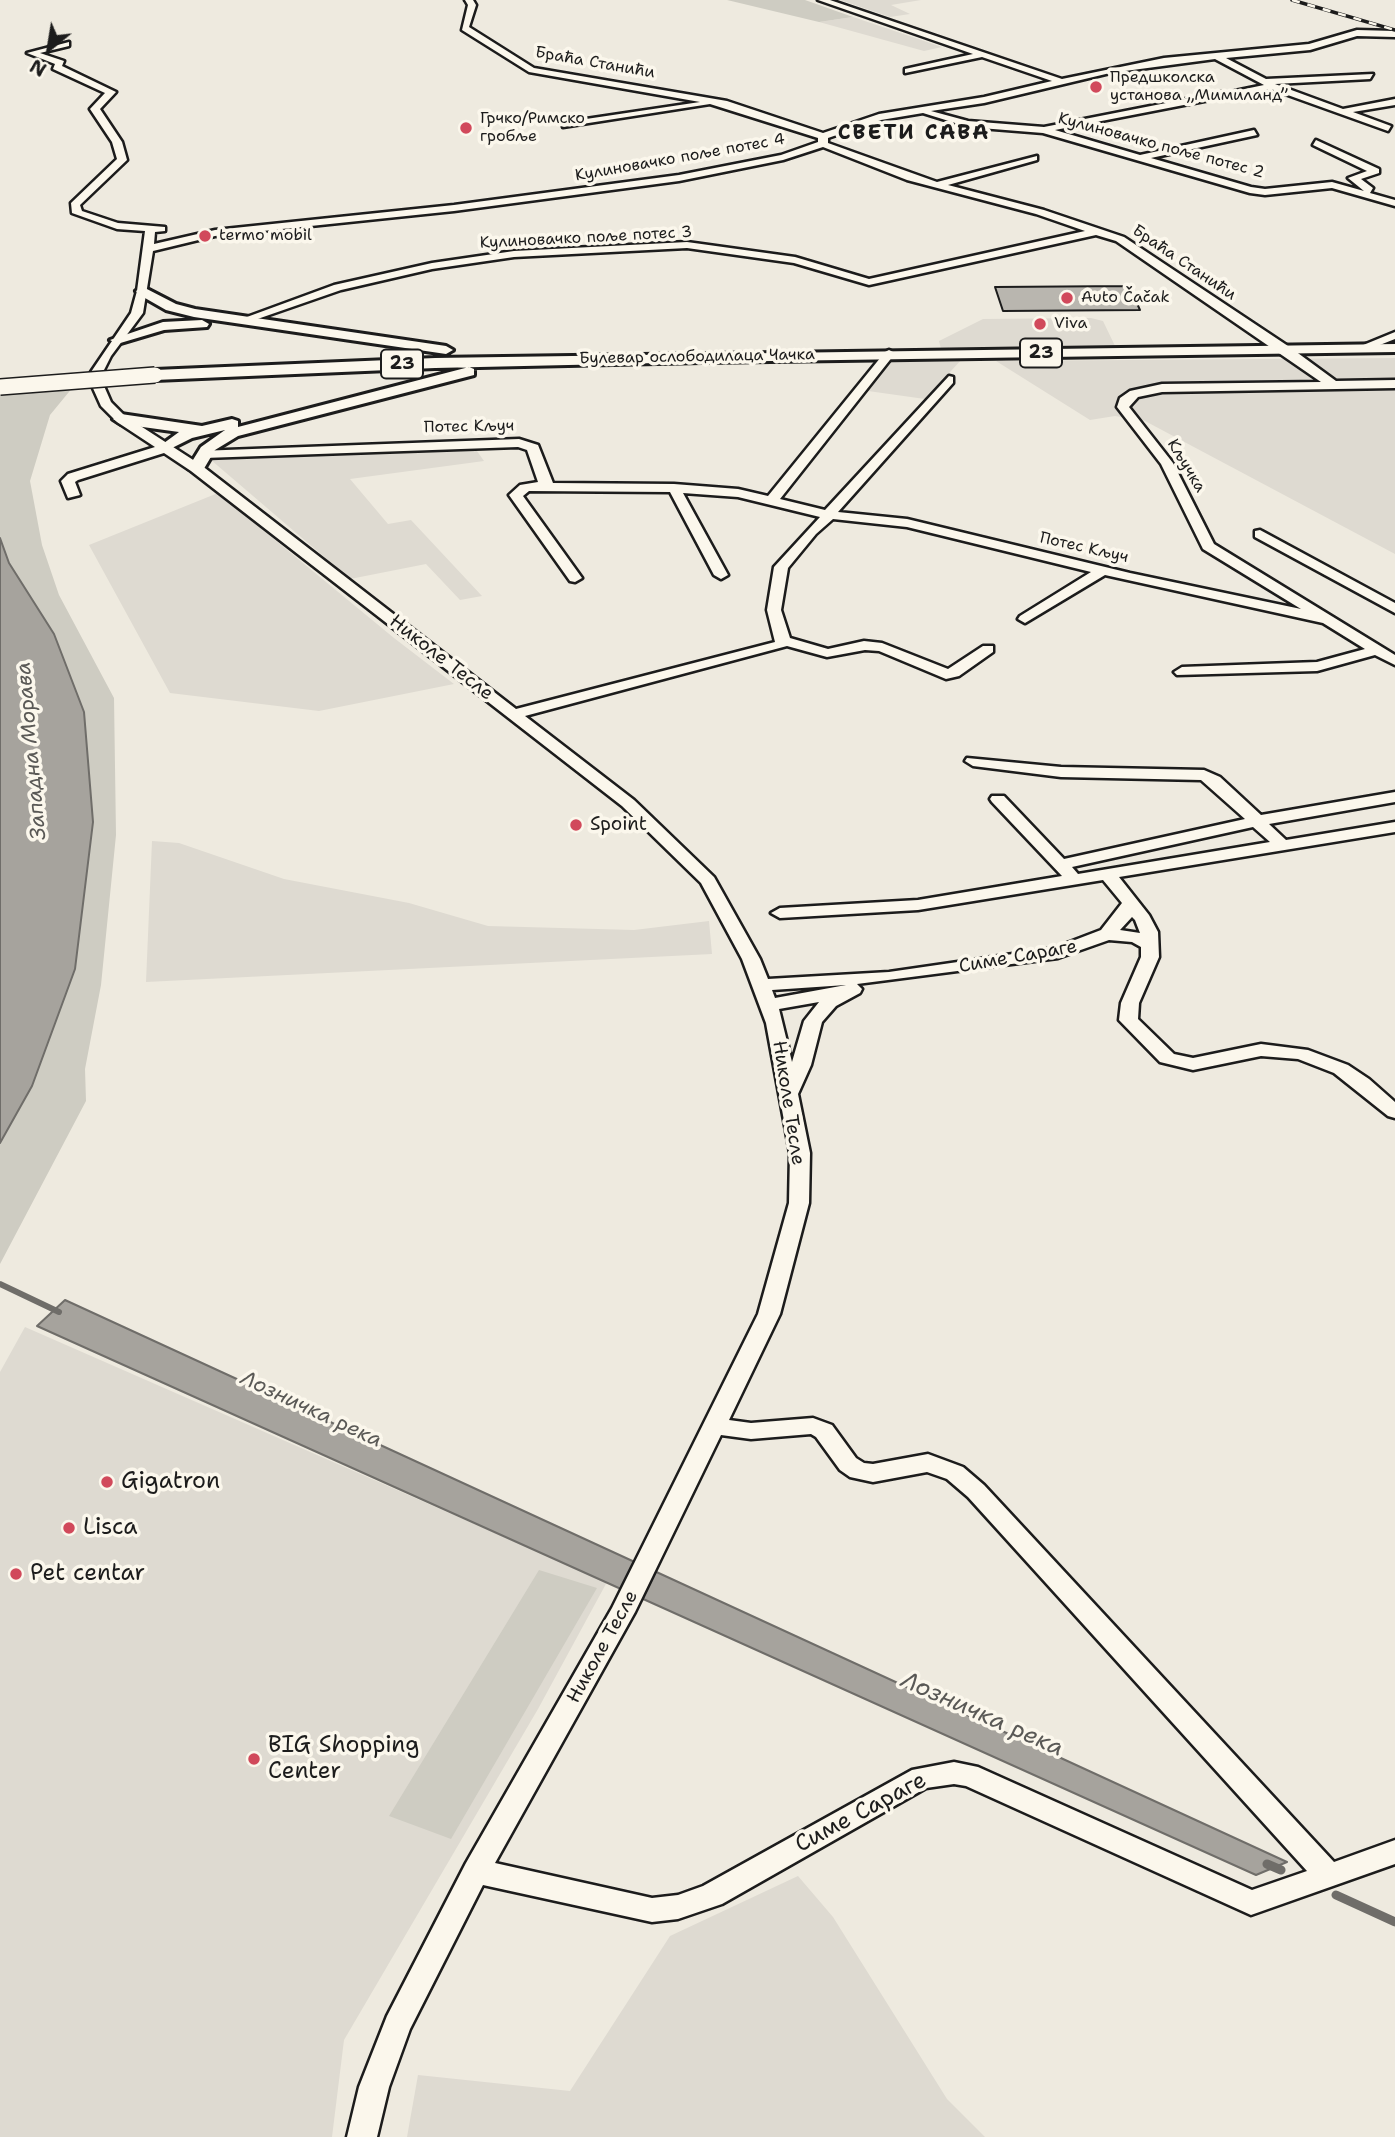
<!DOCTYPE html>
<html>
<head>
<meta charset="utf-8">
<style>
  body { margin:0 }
  #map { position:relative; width:1395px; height:2137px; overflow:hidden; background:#eeeadf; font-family:"Shantell Sans",sans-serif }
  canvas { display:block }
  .north { position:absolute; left:14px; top:14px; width:70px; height:70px; -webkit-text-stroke:5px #fbf7ec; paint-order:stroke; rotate:210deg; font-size:19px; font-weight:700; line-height:28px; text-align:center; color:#1c1c1c }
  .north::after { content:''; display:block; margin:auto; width:24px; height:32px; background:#1c1c1c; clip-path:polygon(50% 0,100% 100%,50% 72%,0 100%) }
</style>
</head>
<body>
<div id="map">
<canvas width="1395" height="2137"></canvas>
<div class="north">N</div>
</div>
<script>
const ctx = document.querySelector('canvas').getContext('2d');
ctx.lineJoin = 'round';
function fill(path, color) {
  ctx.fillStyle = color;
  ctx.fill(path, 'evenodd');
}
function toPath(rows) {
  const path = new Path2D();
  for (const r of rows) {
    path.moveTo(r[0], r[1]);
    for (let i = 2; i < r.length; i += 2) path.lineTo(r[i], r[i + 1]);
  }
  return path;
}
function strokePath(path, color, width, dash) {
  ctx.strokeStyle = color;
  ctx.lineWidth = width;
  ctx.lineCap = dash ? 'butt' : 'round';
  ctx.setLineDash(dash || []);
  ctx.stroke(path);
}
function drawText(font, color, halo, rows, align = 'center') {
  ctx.font = font + ' "Shantell Sans",sans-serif';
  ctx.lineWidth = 7;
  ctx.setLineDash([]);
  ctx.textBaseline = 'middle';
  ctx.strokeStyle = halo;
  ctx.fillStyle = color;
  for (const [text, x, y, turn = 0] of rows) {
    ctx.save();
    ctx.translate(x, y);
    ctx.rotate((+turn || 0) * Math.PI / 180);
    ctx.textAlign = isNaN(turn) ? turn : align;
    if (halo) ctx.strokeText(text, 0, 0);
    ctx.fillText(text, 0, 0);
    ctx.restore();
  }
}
fill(toPath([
  [840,0,921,0,891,5,910,14,890,17],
  [853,17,942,47,924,51,819,22],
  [1091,318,1103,321,1116,348,941,349,939,341,983,319],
  [888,358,963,358,925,399,861,390],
  [1395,358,1395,554,1145,421,1115,416,1090,420,996,361],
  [472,444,484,461,350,479,388,524,411,520,482,596,460,600,426,564,350,579,204,454],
  [218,493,394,638,454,684,319,711,170,693,89,545],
  [152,841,179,843,284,879,409,903,488,926,634,930,709,921,712,954,146,982],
  [25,1327,607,1582,538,1709,344,2040,332,2137,0,2137,0,1372],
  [798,1876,833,1917,947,2099,985,2137,407,2137,418,2075,570,2091,670,1936]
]), '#dedad1');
fill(toPath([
  [727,0,805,0,853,17,819,22],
  [73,387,50,415,30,481,42,545,59,595,114,698,116,835,101,985,85,1069,86,1101,0,1264,0,1143,32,1086,75,969,54,634,9,563,0,538,0,392],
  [539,1570,597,1588,451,1839,389,1816]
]), '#ceccc2');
const water = toPath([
  [0,538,9,563,54,634,84,712,93,822,75,969,32,1086,0,1143,0,538],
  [65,1300,1287,1862,1256,1875,37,1326,65,1300]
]);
fill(water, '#a6a39d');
strokePath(water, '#6f6d69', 2);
strokePath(toPath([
  [0,1284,59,1312]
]), '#6f6d69', 6);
strokePath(toPath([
  [1267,1864,1281,1870],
  [1336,1895,1395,1922]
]), '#6f6d69', 9);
const building = toPath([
  [1129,286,1140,310,1003,311,995,287,1129,286]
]);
fill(building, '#b9b6af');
strokePath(building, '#1c1c1c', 2);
const minor = toPath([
  [465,0,473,0,476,5,469,27,534,68,727,101,823,133,879,114,984,97,1052,81,982,57,905,73,905,69,973,54,818,0,830,0,1062,79,1164,58,1309,44,1357,30,1395,31,1395,37,1357,36,1310,50,1226,58,1266,79,1373,74,1370,79,1275,84,1343,109,1395,99,1395,105,1353,112,1391,126,1388,131,1271,89,1235,95,1235,91,1264,85,1215,59,1110,73,984,103,931,111,968,121,1044,127,1222,92,1225,97,1055,130,1140,155,1254,130,1257,135,1151,158,1251,187,1265,189,1332,182,1364,191,1348,178,1367,171,1313,145,1316,140,1379,169,1379,173,1361,179,1373,188,1370,193,1395,200,1395,206,1332,188,1265,195,1250,193,1043,133,968,127,923,113,881,120,828,138,828,143,937,182,1037,156,1037,160,948,185,1044,210,1124,237,1291,348,1336,381,1395,380,1395,388,1162,392,1138,397,1129,407,1173,463,1214,544,1395,655,1395,665,1375,655,1317,671,1177,675,1174,672,1182,667,1317,662,1365,649,1323,623,1105,575,1025,623,1018,619,1020,616,1091,572,907,527,833,519,816,534,788,568,781,610,790,638,828,649,864,641,882,643,948,669,983,646,993,646,993,652,959,676,946,679,879,651,865,650,827,657,787,646,525,716,634,800,714,877,760,959,768,979,889,972,1054,948,1101,930,1122,903,1103,880,918,910,780,918,771,913,780,908,918,900,1062,876,992,802,990,799,992,796,1004,796,1064,859,1245,819,1201,780,1061,777,973,766,965,761,967,758,1061,767,1204,770,1220,777,1261,815,1395,792,1395,802,1269,824,1286,840,1395,822,1395,832,1119,877,1149,915,1158,932,1159,957,1139,1003,1138,1019,1174,1054,1193,1058,1261,1044,1308,1050,1348,1065,1369,1079,1395,1102,1395,1118,1388,1116,1334,1073,1298,1059,1261,1056,1193,1070,1160,1062,1119,1020,1121,1003,1141,957,1141,947,1132,942,1109,940,1058,958,857,984,862,989,860,993,836,1006,822,1022,811,1065,798,1094,810,1153,809,1203,780,1314,729,1420,751,1423,813,1418,832,1425,856,1458,864,1463,873,1464,928,1454,963,1467,984,1485,1334,1862,1395,1840,1395,1864,1251,1915,966,1786,954,1784,926,1788,722,1904,678,1919,652,1922,483,1885,410,2029,389,2087,377,2137,347,2137,359,2087,387,2016,466,1863,612,1608,758,1314,789,1203,790,1153,766,1023,742,959,701,883,622,806,191,471,164,453,78,480,75,482,80,495,68,498,61,481,68,474,155,447,117,422,101,406,92,386,91,372,131,313,137,291,145,231,117,229,72,213,71,203,117,159,112,142,90,109,105,93,53,69,55,64,27,53,69,42,69,46,40,53,64,61,62,66,116,92,100,109,122,142,127,160,80,205,82,211,118,223,165,227,165,231,155,232,154,244,215,230,454,205,679,175,781,155,818,142,818,138,710,104,563,127,566,122,700,102,529,72,462,30,468,5,465,0],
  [823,147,907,180,1036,214,1085,231,869,279,795,257,687,242,514,251,432,263,334,285,236,321,246,323,341,290,432,269,514,257,687,248,794,263,869,285,1096,235,1116,241,1321,382,1162,384,1130,391,1120,398,1117,407,1161,464,1203,549,1301,609,1130,573,907,519,838,512,953,383,953,377,949,376,825,510,780,499,893,356,893,352,889,350,885,352,768,496,738,489,674,484,553,483,538,445,519,439,199,451,199,457,204,458,518,447,527,450,538,482,520,485,509,495,570,581,575,582,582,578,523,496,529,491,670,492,714,575,721,579,728,575,683,493,738,497,820,517,774,567,767,610,775,642,516,709,201,465,125,416,111,402,104,386,103,372,111,356,143,313,153,251,215,236,454,211,679,181,783,160,823,147],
  [1253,827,1270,842,1078,874,1072,867,1253,827],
  [1132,917,1135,920,1140,933,1120,930,1132,917],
  [846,985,775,998,772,990,846,985],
  [819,1002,804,1021,792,1062,779,1009,819,1002],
  [811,1434,816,1437,840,1470,850,1477,873,1482,927,1472,947,1479,968,1497,1307,1871,1252,1890,978,1767,954,1762,912,1770,703,1886,678,1895,652,1898,495,1863,635,1612,721,1435,751,1439,811,1434],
  [1395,332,1395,339,1362,352,1356,348,1395,332],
  [1260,530,1395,603,1395,613,1255,537,1255,531,1260,530]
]);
const major = toPath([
  [143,287,176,304,195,309,446,346,453,350,446,354,194,317,166,310,138,294,136,291,143,287],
  [202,320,209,324,207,327,164,330,117,344,110,340,163,322,202,320],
  [1395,344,1395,352,702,362,435,368,155,380,147,375,155,370,435,358,1395,344],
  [469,367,474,369,474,375,238,436,215,450,202,472,196,473,188,468,201,447,225,430,192,438,172,448,164,443,179,432,121,424,113,419,121,414,202,426,232,419,238,421,238,427,469,367]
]);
strokePath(minor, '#1c1c1c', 5);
strokePath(major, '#1c1c1c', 6);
fill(minor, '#fbf7ec');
fill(major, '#fbf7ec');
const rail = toPath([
  [1292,0,1395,30]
]);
strokePath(rail, '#1c1c1c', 3.5);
strokePath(rail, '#fbf7ec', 2.5, [8]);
const majorBridge = toPath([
  [0,387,155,375]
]);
strokePath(majorBridge, '#1c1c1c', 18, []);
strokePath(majorBridge, '#fbf7ec', 15);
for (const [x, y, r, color] of [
  [1096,87,7,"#d1495b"],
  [466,128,7,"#d1495b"],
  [205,236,7,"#d1495b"],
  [1067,298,7,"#d1495b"],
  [1040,324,7,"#d1495b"],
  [576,825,7,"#d1495b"],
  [107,1482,7,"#d1495b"],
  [69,1528,7,"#d1495b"],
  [16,1574,7,"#d1495b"],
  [254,1759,7,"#d1495b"]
]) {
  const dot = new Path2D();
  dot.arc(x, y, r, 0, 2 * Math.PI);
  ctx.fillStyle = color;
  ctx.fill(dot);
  strokePath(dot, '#fbf7ec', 2.5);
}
drawText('16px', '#1c1c1c', '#fbf7ec', [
  ["Браћа Станићи",595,63,10],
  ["Кулиновачко поље потес 2",1161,146,15],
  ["Кулиновачко поље потес 4",680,158,-10],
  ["Кулиновачко поље потес 3",586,238,-3],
  ["Браћа Станићи",1184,263,34],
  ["Булевар ослободилаца Чачка",697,357,-1],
  ["Потес Кључ",469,427,-1],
  ["Кључка",1186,466,59],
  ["Потес Кључ",1084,548,13]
]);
drawText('16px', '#1c1c1c', '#fbf7ec', [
  ["Предшколска",1110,78],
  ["установа „Мимиланд”",1110,96],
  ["Грчко/Римско",480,119],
  ["гробље",480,137],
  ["termo mobil",219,236],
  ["Auto Čačak",1081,298],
  ["Viva",1054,324]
], 'left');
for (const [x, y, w] of [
  [1041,353,42],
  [402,364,42]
]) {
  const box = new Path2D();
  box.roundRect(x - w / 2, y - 14.5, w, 29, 5);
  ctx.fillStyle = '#fbf7ec';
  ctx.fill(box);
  strokePath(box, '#1c1c1c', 2);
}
drawText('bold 18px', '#1c1c1c', null, [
  ["23",1041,353],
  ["23",402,364]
]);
drawText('19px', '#1c1c1c', '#fbf7ec', [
  ["Николе Тесле",441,658,38],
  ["Симе Сараге",1018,957,-10],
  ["Николе Тесле",788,1103,81],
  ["Николе Тесле",603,1647,-61]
]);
drawText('19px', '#1c1c1c', '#fbf7ec', [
  ["Spoint",590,825]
], 'left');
ctx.letterSpacing = '2px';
drawText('bold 21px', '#1c1c1c', '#fbf7ec', [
  ["СВЕТИ САВА",914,134]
]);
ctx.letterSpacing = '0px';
drawText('italic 21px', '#5a5956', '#fbf7ec', [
  ["Западна Морава",32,751,-95],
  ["Лозничка река",311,1410,25]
]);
drawText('23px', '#1c1c1c', '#fbf7ec', [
  ["Gigatron",121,1482],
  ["Lisca",83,1528],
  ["Pet centar",30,1574],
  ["BIG Shopping",268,1746],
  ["Center",268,1772]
], 'left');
drawText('23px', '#1c1c1c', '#fbf7ec', [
  ["Симе Сараге",861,1813,-28]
]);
drawText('italic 24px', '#5a5956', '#fbf7ec', [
  ["Лозничка река",982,1715,24]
]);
</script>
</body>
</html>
